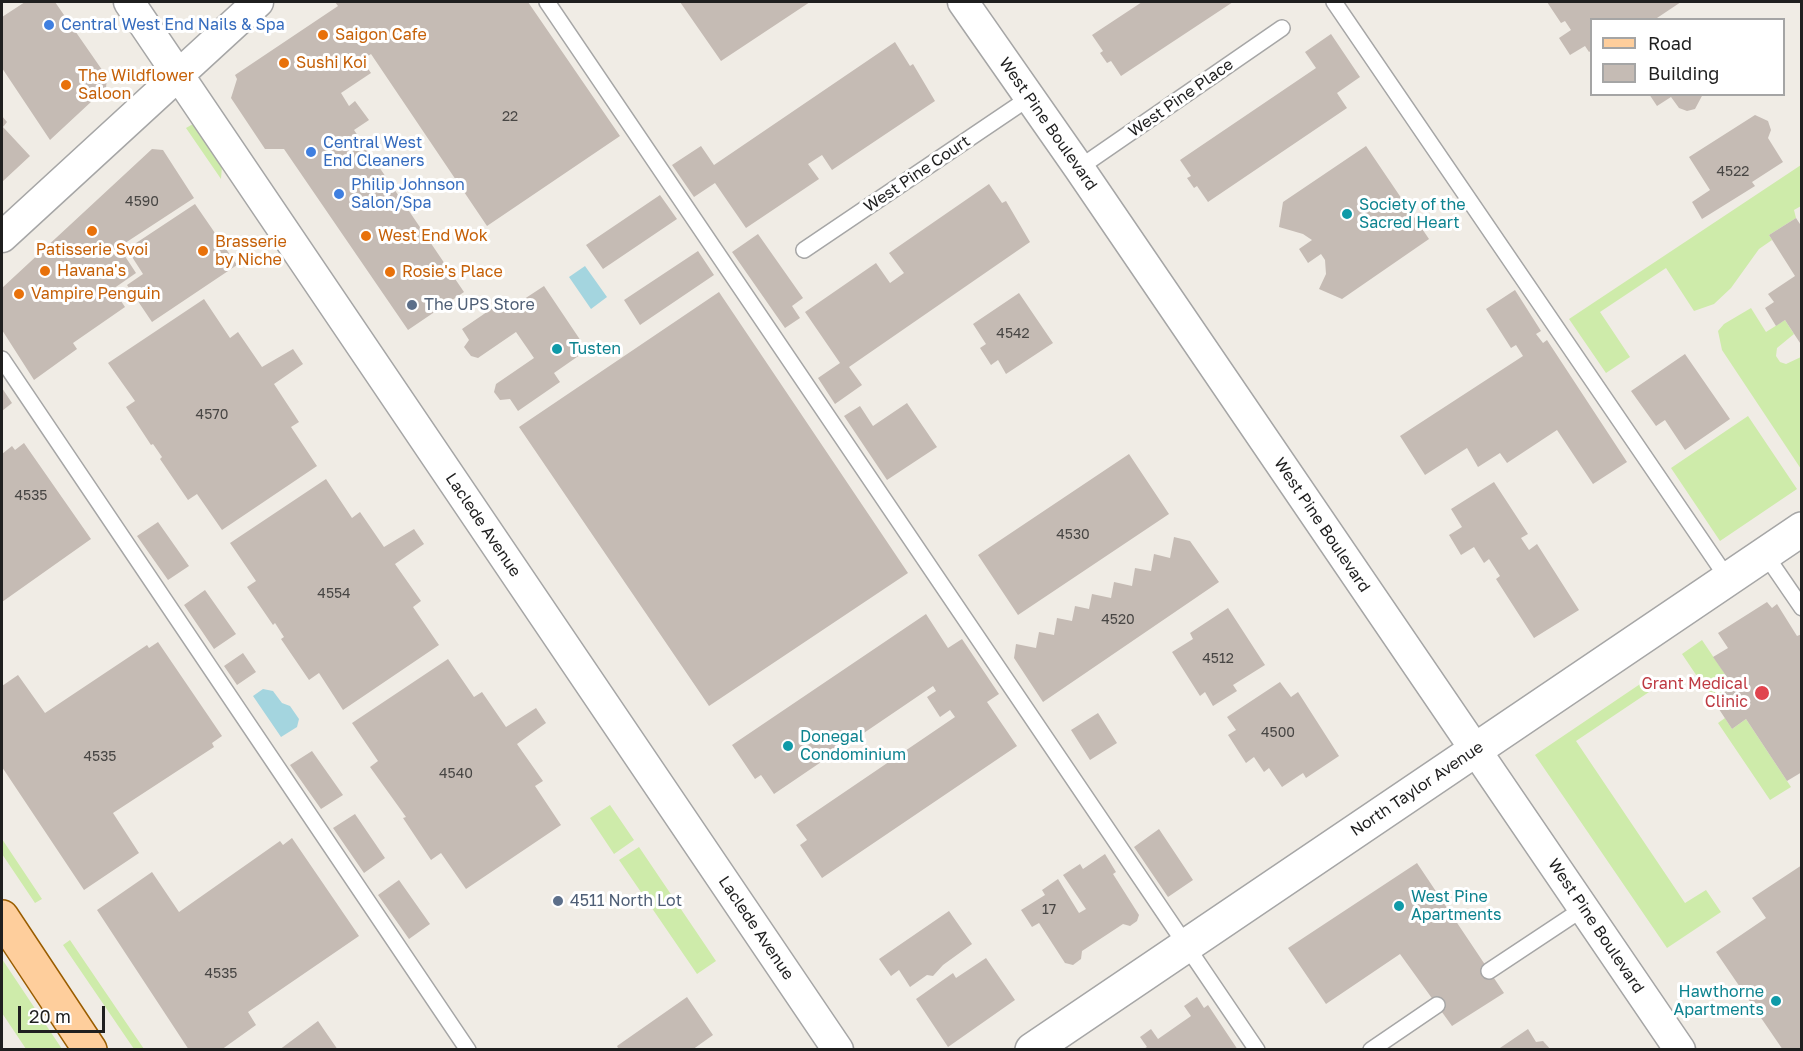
<!DOCTYPE html>
<html>
<head>
<meta charset="utf-8">
<style>
  body { margin:0 }
  #map { position:relative; width:1803px; height:1051px; overflow:hidden; background:#f0ece5; font-family:"Golos Text",sans-serif }
  canvas { display:block }
  .frame { position:absolute; inset:0; border:3px solid #1f1f1f; pointer-events:none }
  .legend { position:absolute; left:1590px; top:18px; width:195px; height:78px; box-sizing:border-box; background:#fff; border:2px solid #a5a5a5; margin:0; padding:8px 10px; list-style:none; font-size:18px; color:#1f1f1f }
  .legend li { display:flex; align-items:center; gap:12px; height:30px }
  .legend b { width:30px; border:2px solid #a5a5a5 }
  .scale { position:absolute; left:18px; top:1006px; width:87px; height:27px; box-sizing:border-box; border:3px solid #1f1f1f; border-top:0; padding-left:8px; font-size:18px; line-height:21px; white-space:nowrap; color:#1f1f1f; -webkit-text-stroke:4px #fff; paint-order:stroke }
</style>
</head>
<body>
<div id="map">
<canvas width="1803" height="1051"></canvas>
<div class="frame"></div>
<ul class="legend">
<li><b style="height:8px;background:#fece9c"></b>Road</li>
<li><b style="height:16px;background:#c5bbb4"></b>Building</li>
</ul>
<div class="scale">20 m</div>
</div>
<script>
const ctx = document.querySelector('canvas').getContext('2d');
ctx.lineJoin = 'round';
function fill(path, color) {
  ctx.fillStyle = color;
  ctx.fill(path, 'evenodd');
}
function toPath(rows) {
  const path = new Path2D();
  for (const r of rows) {
    path.moveTo(r[0], r[1]);
    for (let i = 2; i < r.length; i += 2) path.lineTo(r[i], r[i + 1]);
  }
  return path;
}
function strokePath(path, color, width, dash) {
  ctx.strokeStyle = color;
  ctx.lineWidth = width;
  ctx.lineCap = dash ? 'butt' : 'round';
  ctx.setLineDash(dash || []);
  ctx.stroke(path);
}
function drawText(font, color, halo, rows, align = 'center') {
  ctx.font = font + ' "Golos Text",sans-serif';
  ctx.lineWidth = 6;
  ctx.setLineDash([]);
  ctx.textBaseline = 'middle';
  ctx.strokeStyle = halo;
  ctx.fillStyle = color;
  for (const [text, x, y, turn = 0] of rows) {
    ctx.save();
    ctx.translate(x, y);
    ctx.rotate((+turn || 0) * Math.PI / 180);
    ctx.textAlign = isNaN(turn) ? turn : align;
    if (halo) ctx.strokeText(text, 0, 0);
    ctx.fillText(text, 0, 0);
    ctx.restore();
  }
}
fill(toPath([
  [193,124,222,166,221,179,186,128],
  [1801,165,1801,206,1794,210,1796,218,1769,235,1772,240,1759,249,1731,288,1714,304,1694,311,1666,268,1600,312,1630,357,1606,373,1569,319],
  [1751,308,1766,332,1785,320,1794,334,1777,348,1776,356,1780,362,1786,364,1801,357,1801,469,1722,350,1718,331,1724,324],
  [1748,416,1797,489,1720,541,1671,468],
  [1702,640,1733,686,1713,700,1682,654],
  [1652,676,1655,688,1576,741,1685,903,1706,890,1721,912,1667,948,1535,755],
  [1725,718,1732,729,1746,719,1791,787,1770,800,1718,723],
  [610,805,634,840,614,854,590,818],
  [2,839,42,899,35,903,2,854],
  [639,847,716,961,697,974,619,860],
  [70,940,144,1049,134,1049,63,945],
  [2,959,62,1049,26,1049,2,1013]
]), '#ceebaa');
fill(toPath([
  [585,266,607,297,591,309,569,277],
  [263,689,273,691,282,703,290,706,299,719,297,727,281,737,253,696]
]), '#a4d5df');
fill(toPath([
  [25,2,55,2,107,77,106,88,50,140,2,68,2,17],
  [335,2,528,2,620,136,487,226,371,54,362,60,371,73,341,93,349,106,355,101,369,120,354,130,464,292,408,330,284,149,265,149,231,98,237,79,235,75,338,6],
  [680,2,810,2,721,61],
  [1142,2,1233,2,1121,76,1111,61,1107,63,1100,53,1103,51,1092,35],
  [1547,2,1681,2,1654,20,1592,20,1592,50,1589,52,1585,46,1570,55,1559,38,1571,30,1565,21,1561,23],
  [1331,34,1360,77,1337,93,1347,108,1208,202,1197,186,1194,188,1187,178,1191,176,1180,160,1316,68,1305,52],
  [895,42,910,66,913,64,935,101,832,170,822,155,808,164,819,179,746,228,715,183,694,197,672,165,701,146,714,165],
  [1649,94,1703,94,1695,109,1687,111,1679,108,1671,97,1657,106],
  [1755,115,1768,121,1771,130,1768,138,1783,162,1752,182,1755,186,1702,219,1692,202,1710,190,1689,157],
  [2,116,7,122,3,127,30,156,2,182],
  [1366,146,1429,239,1342,299,1319,289,1326,274,1325,260,1321,254,1308,263,1299,249,1312,240,1303,234,1279,227,1283,202],
  [152,149,163,150,194,198,119,247,136,273,113,289,125,307,73,343,77,349,34,380,2,330,2,288],
  [989,184,1002,203,1006,201,1030,242,849,367,862,385,835,404,818,378,840,363,805,312,876,263,890,283,904,273,889,253],
  [660,195,677,219,603,269,586,245],
  [195,204,237,265,152,322,127,285,143,274,127,249],
  [1796,218,1802,227,1802,346,1785,320,1776,326,1765,308,1774,302,1768,294,1795,276,1769,235],
  [758,234,803,298,792,306,800,318,785,328,732,252],
  [698,251,714,275,640,325,624,300],
  [544,286,587,350,554,373,560,382,518,411,510,399,500,400,494,392,496,384,534,358,516,332,478,358,471,356,464,347,469,340,462,329,503,301,509,309],
  [1515,290,1541,331,1536,334,1543,343,1547,340,1627,462,1593,484,1557,430,1507,463,1500,453,1478,467,1467,448,1425,475,1400,436,1523,356,1516,345,1511,348,1486,309],
  [719,292,908,573,709,706,519,427],
  [1019,293,1053,343,1006,374,998,360,991,365,980,348,986,344,973,324],
  [204,299,230,338,238,332,262,367,293,349,303,364,274,384,299,422,291,427,317,466,222,530,197,494,188,500,160,459,162,457,153,444,151,445,126,407,135,401,108,363],
  [1685,354,1730,419,1685,450,1665,420,1656,426,1631,391],
  [2,388,12,403,2,411],
  [907,403,937,447,887,480,844,416,860,406,873,426],
  [24,443,91,539,2,602,2,454,12,446,15,450],
  [1129,454,1169,514,1018,615,978,555],
  [326,479,352,518,360,512,384,547,414,529,424,544,395,564,421,601,413,607,439,645,343,710,319,673,309,680,281,639,284,637,275,623,273,625,247,587,256,581,230,543],
  [1494,482,1528,534,1521,538,1529,550,1537,544,1579,610,1534,638,1496,579,1500,576,1489,559,1484,563,1474,547,1461,555,1449,535,1462,527,1451,509],
  [158,522,189,566,168,580,137,536],
  [1174,537,1190,541,1219,582,1043,702,1014,658,1016,644,1036,648,1039,632,1054,635,1057,618,1072,621,1075,606,1089,609,1092,594,1111,598,1114,582,1132,586,1135,568,1151,571,1154,554,1170,558],
  [205,590,236,634,214,649,184,605],
  [1767,602,1772,608,1777,604,1797,636,1802,634,1802,772,1787,781,1746,719,1732,729,1713,700,1733,686,1713,657,1728,648,1718,633],
  [1228,608,1265,665,1233,685,1237,691,1213,706,1205,692,1200,696,1172,652,1193,639,1190,633],
  [926,614,948,648,962,639,999,694,987,702,1017,746,822,878,800,845,807,840,796,825,955,717,950,710,940,717,927,697,936,691,933,686,774,794,761,775,755,779,732,745],
  [158,642,222,736,212,743,214,747,113,813,139,853,84,890,2,767,2,686,18,675,45,713,147,645,149,648],
  [243,653,256,672,237,685,224,666],
  [448,659,474,697,482,692,506,727,536,708,546,723,517,744,543,781,535,786,561,825,466,889,441,853,431,860,403,818,406,817,370,767,378,761,352,723],
  [1280,682,1291,697,1298,692,1339,756,1306,778,1303,773,1282,787,1269,768,1264,772,1254,757,1246,763,1228,735,1236,730,1227,717],
  [1098,713,1117,743,1090,760,1071,730],
  [312,751,343,795,321,809,290,765],
  [355,814,385,858,364,873,333,828],
  [1159,829,1193,880,1168,897,1134,847],
  [292,838,359,936,248,1012,256,1025,221,1050,189,1050,97,910,152,872,179,912,280,841,283,845],
  [1105,854,1116,872,1113,874,1139,915,1137,921,1130,926,1123,924,1082,951,1081,959,1073,965,1065,963,1039,923,1032,927,1021,910,1045,895,1042,890,1058,879,1079,913,1086,909,1063,875,1080,864,1083,869],
  [1417,863,1504,993,1452,1026,1400,954,1326,1004,1288,948],
  [1802,865,1802,1050,1783,1050,1716,952,1766,918,1752,898],
  [399,880,430,924,409,939,378,895],
  [949,911,972,944,943,965,933,976,927,975,910,987,899,970,891,976,879,959],
  [986,958,1015,1000,948,1047,916,999,953,973,956,978],
  [687,997,713,1035,692,1050,619,1050,617,1046],
  [1197,997,1204,1008,1208,1005,1238,1050,1142,1050,1147,1047,1140,1037,1151,1029,1158,1039,1191,1016,1184,1006],
  [318,1021,338,1050,279,1050],
  [1528,1029,1536,1042,1543,1041,1551,1050,1497,1050]
]), '#c5bbb4');
const service = toPath([
  [547,2,1257,1050],
  [1334,2,1728,579],
  [1079,168,1282,28],
  [804,250,1029,98],
  [2,359,468,1050],
  [1765,554,1802,608],
  [1489,971,1584,908],
  [1371,1050,1437,1005]
]);
const minor = toPath([
  [129,2,838,1050],
  [963,2,1079,168,1680,1050],
  [2,237,258,2]
]);
const tertiary = toPath([
  [1032,1050,1802,529]
]);
const primary = toPath([
  [2,917,90,1050]
]);
strokePath(service, '#a6a6a6', 18);
strokePath(minor, '#a6a6a6', 33);
strokePath(tertiary, '#a6a6a6', 36);
strokePath(primary, '#9a5d00', 36);
strokePath(service, '#fff', 15);
strokePath(minor, '#fff', 30);
strokePath(tertiary, '#fff', 33);
strokePath(primary, '#fece9c', 33);
for (const [x, y, r, color] of [
  [49,25,6,"#3f7fe0"],
  [323,35,6,"#e8710a"],
  [284,63,6,"#e8710a"],
  [66,85,6,"#e8710a"],
  [311,152,6,"#3f7fe0"],
  [339,194,6,"#3f7fe0"],
  [1347,214,6,"#0f9aa8"],
  [92,231,6,"#e8710a"],
  [366,236,6,"#e8710a"],
  [203,251,6,"#e8710a"],
  [45,271,6,"#e8710a"],
  [390,272,6,"#e8710a"],
  [19,294,6,"#e8710a"],
  [412,305,6,"#5c6f8a"],
  [557,349,6,"#0f9aa8"],
  [1762,693,8,"#e0444e"],
  [788,746,6,"#0f9aa8"],
  [558,901,6,"#5c6f8a"],
  [1399,906,6,"#0f9aa8"],
  [1776,1001,6,"#0f9aa8"]
]) {
  const dot = new Path2D();
  dot.arc(x, y, r, 0, 2 * Math.PI);
  ctx.fillStyle = color;
  ctx.fill(dot);
  strokePath(dot, '#fff', 2);
}
drawText('14px', '#484644', null, [
  ["22",510,117],
  ["4522",1733,172],
  ["4590",142,202],
  ["4542",1013,334],
  ["4570",212,415],
  ["4535",31,496],
  ["4530",1073,535],
  ["4554",334,594],
  ["4520",1118,620],
  ["4512",1218,659],
  ["4500",1278,733],
  ["4535",100,757],
  ["4540",456,774],
  ["17",1049,910],
  ["4535",221,974]
]);
drawText('16px', '#366cbe', '#fff', [
  ["Central West End Nails & Spa",61,25],
  ["Central West",323,143],
  ["End Cleaners",323,161],
  ["Philip Johnson",351,185],
  ["Salon/Spa",351,203]
], 'left');
drawText('16px', '#c56008', '#fff', [
  ["Saigon Cafe",335,35],
  ["Sushi Koi",296,63],
  ["The Wildflower",78,76],
  ["Saloon",78,94],
  ["West End Wok",378,236],
  ["Brasserie",215,242],
  ["by Niche",215,260],
  ["Patisserie Svoi",92,250,"center"],
  ["Havana's",57,271],
  ["Rosie's Place",402,272],
  ["Vampire Penguin",31,294]
], 'left');
drawText('16px', '#1f1f1f', '#fff', [
  ["West Pine Place",1181,98,-35],
  ["West Pine Boulevard",1048,124,55],
  ["West Pine Court",917,174,-34],
  ["Laclede Avenue",483,525,56],
  ["West Pine Boulevard",1322,525,56],
  ["North Taylor Avenue",1417,789,-34],
  ["West Pine Boulevard",1596,926,56],
  ["Laclede Avenue",756,928,56]
]);
drawText('16px', '#0d838f', '#fff', [
  ["Society of the",1359,205],
  ["Sacred Heart",1359,223],
  ["Tusten",569,349],
  ["Donegal",800,737],
  ["Condominium",800,755],
  ["West Pine",1411,897],
  ["Apartments",1411,915],
  ["Hawthorne",1764,992,"right"],
  ["Apartments",1764,1010,"right"]
], 'left');
drawText('16px', '#4e5e75', '#fff', [
  ["The UPS Store",424,305],
  ["4511 North Lot",570,901]
], 'left');
drawText('16px', '#be3a42', '#fff', [
  ["Grant Medical",1748,684],
  ["Clinic",1748,702]
], 'right');
</script>
</body>
</html>
